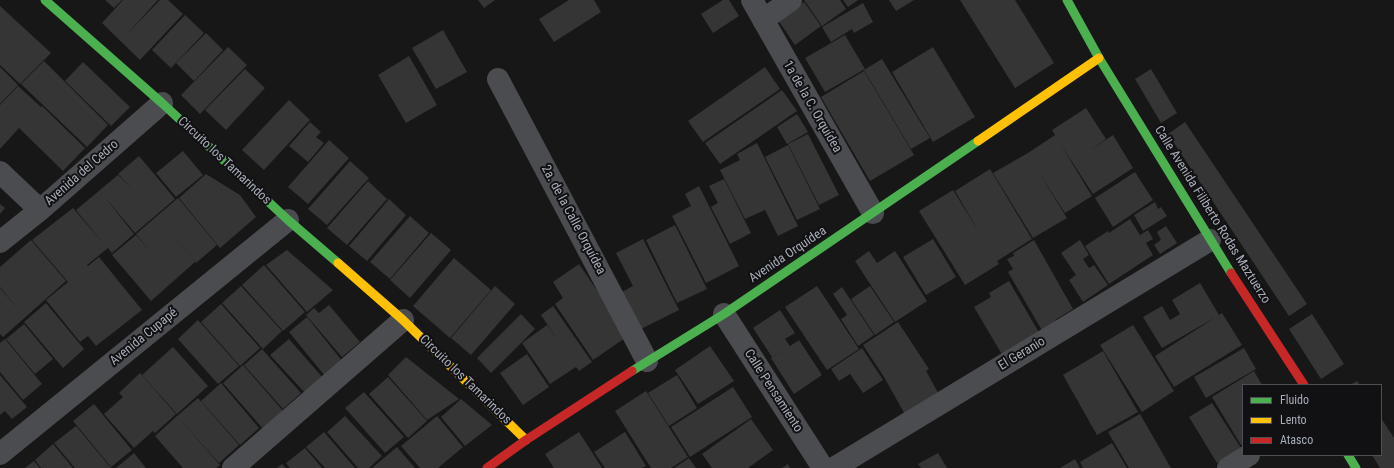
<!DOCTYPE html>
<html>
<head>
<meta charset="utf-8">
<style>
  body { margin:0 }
  #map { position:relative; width:1394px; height:468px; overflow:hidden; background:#171717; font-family:"Roboto Condensed",sans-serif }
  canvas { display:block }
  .legend { position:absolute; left:1242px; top:384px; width:140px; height:72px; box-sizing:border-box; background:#111113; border:1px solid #4d4f55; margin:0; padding:5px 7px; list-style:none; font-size:12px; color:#a8adb8 }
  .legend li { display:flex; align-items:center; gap:8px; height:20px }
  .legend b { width:20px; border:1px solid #4d4f55 }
</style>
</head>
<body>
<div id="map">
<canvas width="1394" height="468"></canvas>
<ul class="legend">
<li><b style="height:5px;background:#4caf50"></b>Fluido</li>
<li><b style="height:5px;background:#ffc107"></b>Lento</li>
<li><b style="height:5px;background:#c62828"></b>Atasco</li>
</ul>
</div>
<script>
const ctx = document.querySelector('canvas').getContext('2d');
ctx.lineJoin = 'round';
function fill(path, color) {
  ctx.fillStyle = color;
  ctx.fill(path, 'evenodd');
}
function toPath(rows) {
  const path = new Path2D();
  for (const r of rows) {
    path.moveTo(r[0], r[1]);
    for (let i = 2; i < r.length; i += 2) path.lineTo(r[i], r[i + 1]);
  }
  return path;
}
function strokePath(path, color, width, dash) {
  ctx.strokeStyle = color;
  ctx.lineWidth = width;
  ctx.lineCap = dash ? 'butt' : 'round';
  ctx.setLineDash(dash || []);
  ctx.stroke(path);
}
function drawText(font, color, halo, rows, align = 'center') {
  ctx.font = font + ' "Roboto Condensed",sans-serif';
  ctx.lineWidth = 4;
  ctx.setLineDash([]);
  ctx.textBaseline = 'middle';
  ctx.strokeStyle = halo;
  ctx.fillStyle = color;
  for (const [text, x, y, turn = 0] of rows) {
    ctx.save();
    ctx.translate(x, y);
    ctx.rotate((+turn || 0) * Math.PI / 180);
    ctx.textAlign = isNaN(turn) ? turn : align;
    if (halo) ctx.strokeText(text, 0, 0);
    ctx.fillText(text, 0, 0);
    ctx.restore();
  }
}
fill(toPath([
  [105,0,122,0,114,8],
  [123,0,158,0,126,35,160,0,168,0,183,14,140,60,102,23],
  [478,0,495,0,484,8],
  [569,0,594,0,601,12,554,42,539,19],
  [723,0,729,0,739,16,713,33,701,14],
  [804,0,840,0,846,9,822,26],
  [843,0,858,0,848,7],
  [889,0,914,0,896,11],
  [960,0,1015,0,1054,63,1015,88],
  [804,2,821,26,795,45,778,20],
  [863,3,873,22,854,33,852,29,831,42,822,27],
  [0,6,51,53,20,84,0,65],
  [185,15,204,33,171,68,152,50],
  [443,30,467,72,436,89,412,48],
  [206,33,223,50,194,81,176,63],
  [845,35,865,69,825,92,805,58],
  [228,47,247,65,200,114,181,95],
  [933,47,975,117,933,142,892,72],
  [409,56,437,105,406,123,378,75],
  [882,59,930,138,911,149,864,70],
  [44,61,108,125,87,147,21,84],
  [83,62,130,107,111,126,65,81],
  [0,67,18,85,0,104],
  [765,67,780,89,703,142,688,121],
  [245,69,265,88,226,130,205,110],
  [1151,69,1177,113,1161,123,1135,79],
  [864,71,914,155,870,181,821,97],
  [18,86,41,107,42,106,85,148,63,171,19,128,0,149,0,105],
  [782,90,797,111,720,164,705,143],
  [289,100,310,120,264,170,242,150],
  [1086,108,1106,139,1089,151,1113,135,1133,168,1093,194,1061,145,1092,196,1065,213,1039,173,1067,218,1033,238,993,173,1028,153,1055,135,1052,130],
  [797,114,808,132,787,144,777,127],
  [310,122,321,132,316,137,324,143,308,162,289,146],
  [1185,122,1307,304,1289,316,1168,134],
  [808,134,839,195,819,205,788,144],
  [329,140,349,158,308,204,288,187],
  [757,143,798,226,778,236,765,210,745,219,720,170,740,160,737,154],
  [788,145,820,209,797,220,765,157],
  [183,151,203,175,176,197,156,173],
  [139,156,175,199,135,233,104,196,134,234,112,253,108,248,87,265,88,266,99,257,142,310,96,346,88,336,80,342,46,300,68,282,32,240,73,208,103,243,76,210,118,175,132,189,118,174],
  [350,161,369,178,327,225,308,209],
  [990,169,1032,239,997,261,999,264,965,285,919,211,953,190,979,232,955,191],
  [1135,172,1153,200,1113,227,1095,198],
  [206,174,240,195,256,217,220,248,179,198],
  [724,179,751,233,730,244,711,207,718,203,709,186],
  [368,181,387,199,347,245,327,228],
  [699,186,739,266,706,283,672,216,691,206,685,194],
  [178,198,217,245,196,263,157,216],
  [389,199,406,215,367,261,349,246],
  [1155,202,1158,209,1161,207,1167,216,1143,231,1134,215],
  [0,204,5,208,0,214],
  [157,216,195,262,151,301,112,255,136,235,150,251,136,234],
  [410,216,429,233,390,279,370,262],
  [1130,219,1140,235,1148,230,1153,239,1146,243,1153,255,1109,284,1085,246,1108,231,1109,233],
  [675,225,707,289,677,303,646,240],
  [1166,226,1177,243,1160,254,1154,245,1161,240,1157,232],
  [431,233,451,250,410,298,390,280],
  [643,239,679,310,637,331,618,294,633,286,616,253],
  [933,239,956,277,926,295,903,257],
  [31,240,66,281,3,337,0,334,0,288,20,311,0,287,0,267],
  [1034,240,1073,309,1055,320,1058,326,1044,334,1008,272,1013,269,1007,259,1014,256,1013,253],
  [1080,240,1089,255,1083,259,1089,268,1094,265,1108,285,1083,302,1069,280,1076,275,1061,253],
  [287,250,333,290,307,312,266,265],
  [869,251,877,263,895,251,927,301,895,322,855,261],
  [454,258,491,290,450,338,413,306],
  [579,264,628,336,593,360,555,304,563,298,553,282],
  [264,265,305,312,283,331,242,285],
  [1009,281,1041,336,1004,358,974,307,991,297,989,293],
  [1200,283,1219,315,1222,313,1242,345,1174,387,1155,356,1216,317,1162,348,1143,317,1162,306,1170,320,1180,314,1172,300],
  [241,286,282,331,263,349,222,303],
  [495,286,515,304,471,355,451,338],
  [817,286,859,349,827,370,785,307],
  [870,286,894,322,875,335,851,299],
  [842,287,874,335,858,346,841,319,847,315,833,294],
  [46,303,84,349,63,368,24,322],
  [221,304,260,348,240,366,201,322],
  [329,305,360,342,342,357,306,315,314,308,319,313],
  [553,306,592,362,579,371,576,367,550,384,522,343,547,325,557,339,541,315],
  [780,310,795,333,785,339,790,346,799,340,822,375,794,394,771,358,783,350,772,357,753,328],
  [521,314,535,329,491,373,477,358],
  [1312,314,1344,364,1321,379,1289,329],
  [307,317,343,362,325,376,289,332],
  [198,320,239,366,218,384,178,339],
  [898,322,929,369,926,371,941,398,907,418,884,377,863,345],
  [24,324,53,359,35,374,6,339],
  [1133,325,1174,391,1142,412,1100,345],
  [5,339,42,384,23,400,0,372,0,343],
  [289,339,323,378,306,394,270,355],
  [710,346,734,381,698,404,675,370],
  [173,347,208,386,177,414,142,375],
  [862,348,883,380,863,393,850,374,839,381,831,369],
  [1244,348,1256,369,1206,398,1194,377],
  [262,349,301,393,283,409,244,365],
  [1103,351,1138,412,1097,435,1063,375],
  [527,354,549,387,523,405,500,373],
  [406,357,459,399,427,420,388,375],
  [243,365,284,412,264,430,223,383],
  [1254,371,1262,385,1243,385,1243,444,1241,445,1212,397],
  [140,373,176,414,155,433,153,431,134,448,104,414,123,397,119,393],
  [0,375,27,407,12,419,5,411,0,415],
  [677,375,697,408,669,426,648,393],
  [388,377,427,421,408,438,369,394],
  [1357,381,1360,385,1350,385],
  [221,383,259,428,240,445,201,401],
  [733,387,752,417,690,457,671,427],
  [646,391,688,457,671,468,651,468,615,411],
  [364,392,404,437,385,453,345,408],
  [198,398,239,445,219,463,177,416],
  [461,399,492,425,465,446,441,417],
  [1212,403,1241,448,1217,463,1189,417],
  [94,404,132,450,111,467,73,421],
  [1140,414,1171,468,1129,468,1108,432],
  [177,416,220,465,216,468,183,468,155,436],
  [345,416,382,456,369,468,358,468,327,432],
  [437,416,463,447,438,468,420,468,401,446],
  [1381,418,1394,438,1394,468,1380,468,1372,455,1381,455],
  [751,419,773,450,748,468,712,468,702,454],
  [76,426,111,468,75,468,54,443],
  [324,432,355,468,325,468,306,447],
  [579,432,602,468,554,468,545,454],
  [625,432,646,466,642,468,605,468,594,452],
  [1112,443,1127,468,1083,468,1080,462],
  [53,444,73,468,41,468,35,460],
  [397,447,415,468,372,468],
  [305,448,322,468,290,468,286,463],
  [134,453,146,468,116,468],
  [938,453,947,468,921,468,918,464],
  [689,458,696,468,674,468],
  [1075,459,1080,468,1060,468],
  [34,461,40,468,25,468],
  [282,464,286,468,277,468],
  [788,464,790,468,782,468]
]), '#353536');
strokePath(toPath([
  [752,0,873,213],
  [763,20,791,0],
  [498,79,647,361],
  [0,172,40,210],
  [0,242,40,210,162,103],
  [724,314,823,468],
  [0,454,288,220],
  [233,468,403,320],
  [834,468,1210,240],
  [1228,468,1249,455]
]), '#4b4c50', 22);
strokePath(toPath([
  [45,0,162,103,288,220,338,263],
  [1067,0,1099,58,1231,273],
  [632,371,724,314,978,141],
  [1348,455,1356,468]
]), '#4caf50', 9);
strokePath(toPath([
  [978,141,1099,58],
  [338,263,403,320,526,440]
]), '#ffc107', 9);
strokePath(toPath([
  [1231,273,1304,385],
  [487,468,526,440,632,371]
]), '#c62828', 9);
drawText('13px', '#a8adb8', '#111113', [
  ["1a de la C. Orquídea",812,107,60],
  ["Circuito los Tamarindos",224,161,43],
  ["Avenida del Cedro",82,173,-41],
  ["Calle Avenida Filiberto Rodas Maztuerzo",1212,215,58],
  ["2a. de la Calle Orquídea",573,220,62],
  ["Avenida Orquídea",788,255,-34],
  ["Avenida Cupapé",144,337,-39],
  ["El Geranio",1022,354,-31],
  ["Circuito los Tamarindos",465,380,44],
  ["Calle Pensamiento",773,391,57]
]);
</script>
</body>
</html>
